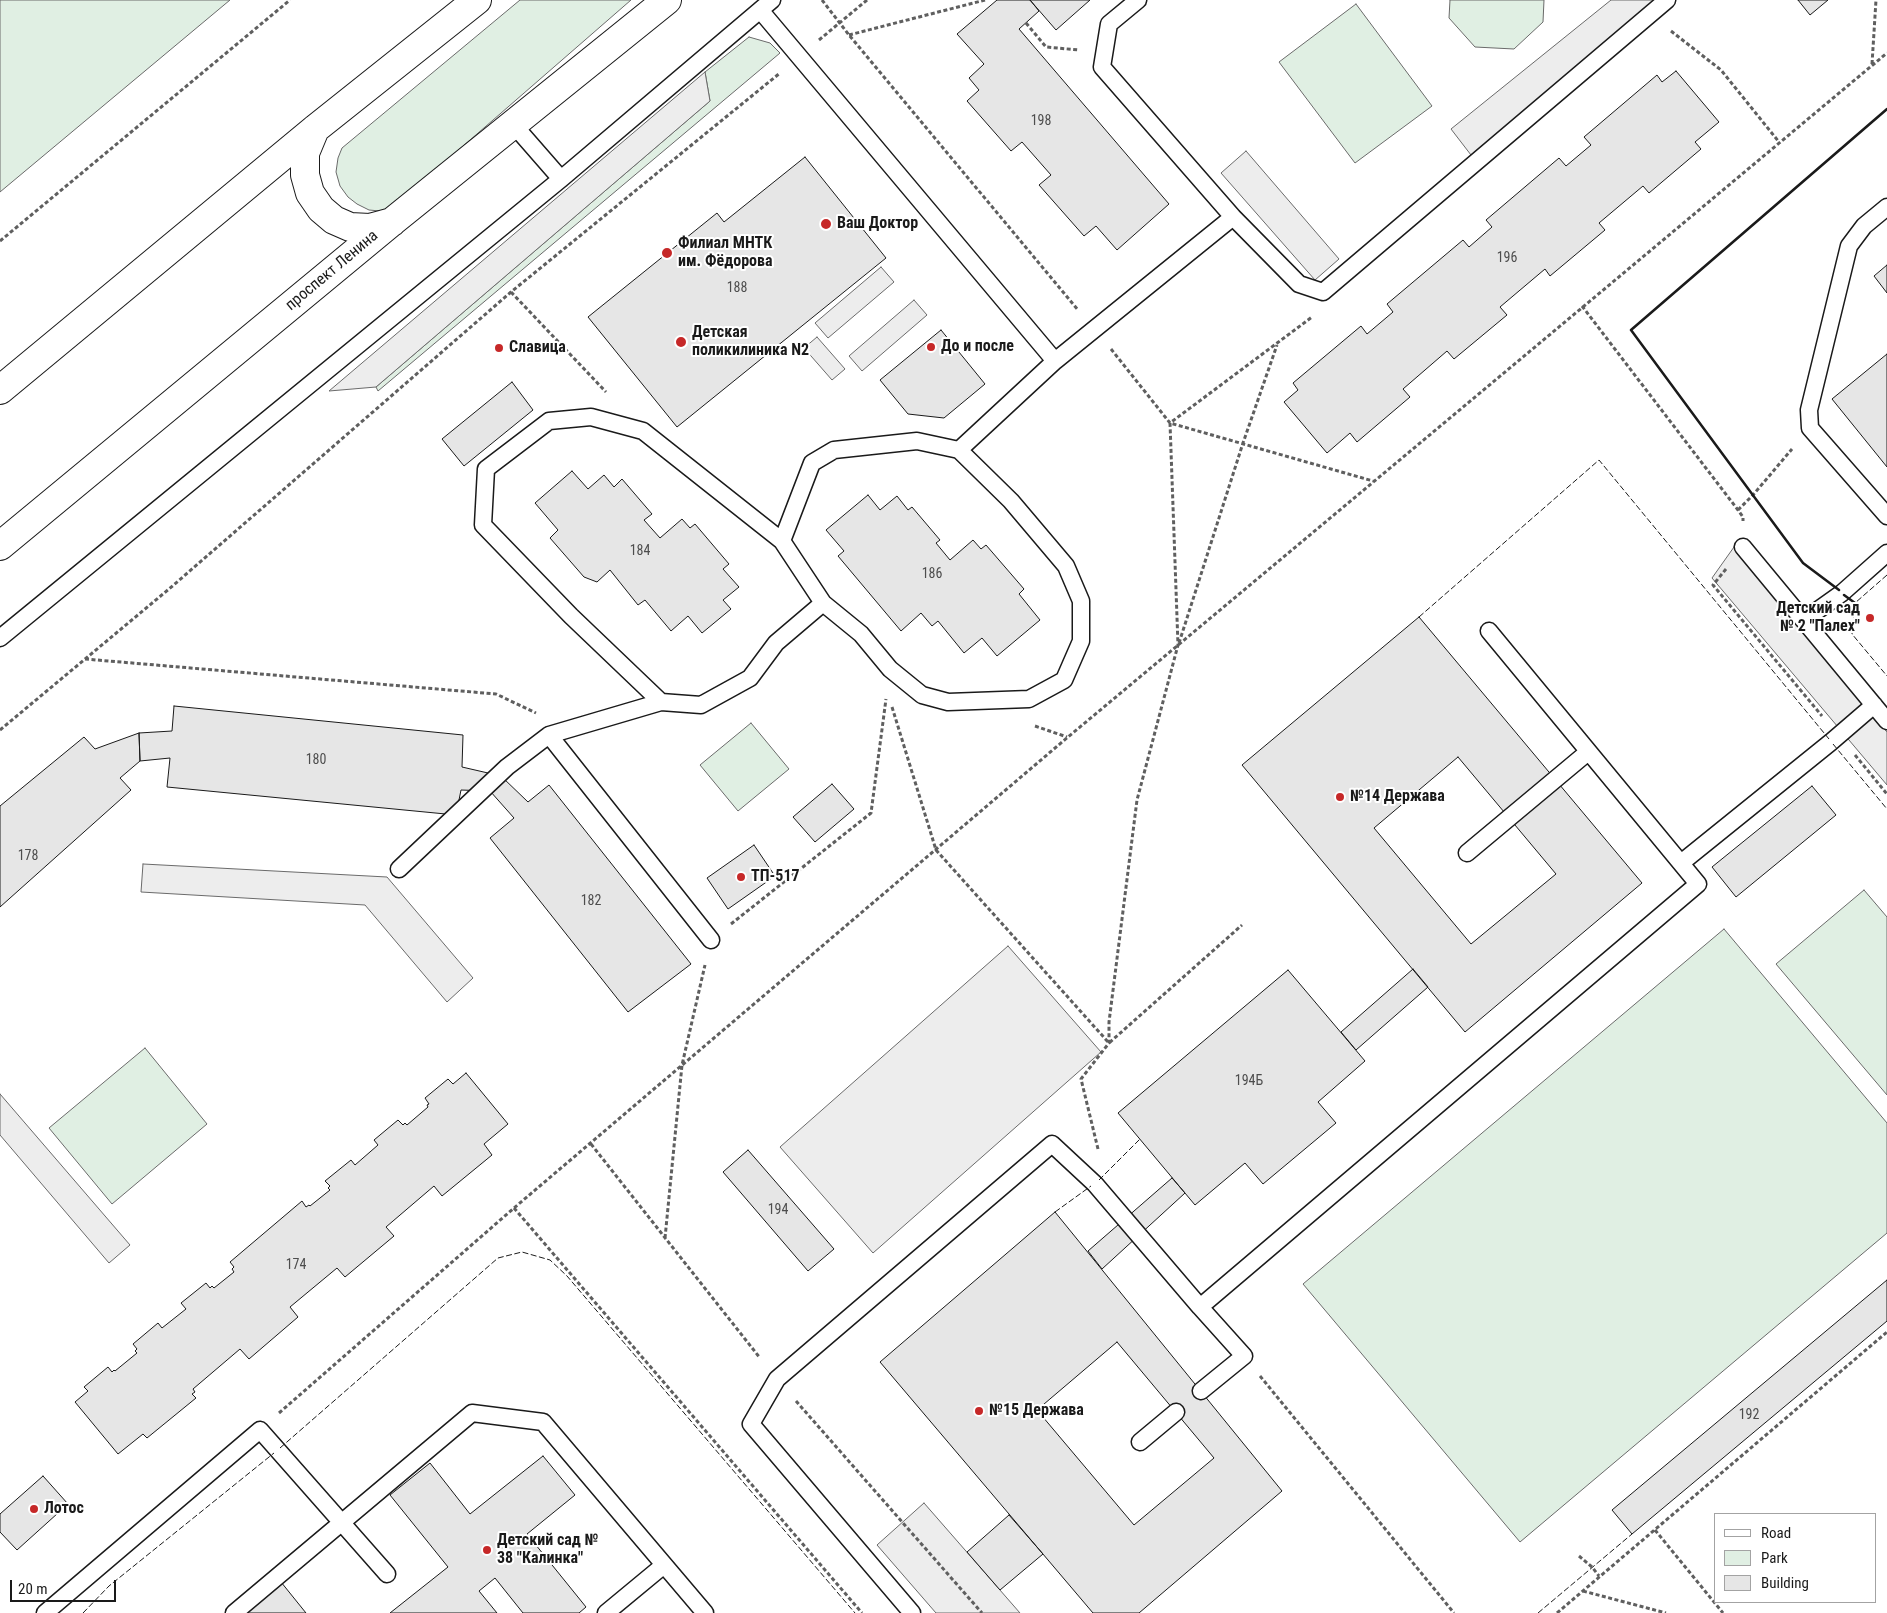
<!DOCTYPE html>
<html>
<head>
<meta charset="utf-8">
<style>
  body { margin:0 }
  #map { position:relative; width:1887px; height:1613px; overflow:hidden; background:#fff; font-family:"Roboto Condensed",sans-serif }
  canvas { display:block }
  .legend { position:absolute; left:1714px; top:1513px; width:162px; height:90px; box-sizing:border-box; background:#fff; border:1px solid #a3a3a3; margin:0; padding:6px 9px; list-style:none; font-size:15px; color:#1a1a1a }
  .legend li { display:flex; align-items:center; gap:10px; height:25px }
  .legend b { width:25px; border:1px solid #a3a3a3 }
  .scale { position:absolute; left:10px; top:1580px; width:106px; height:22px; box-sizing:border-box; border:2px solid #1a1a1a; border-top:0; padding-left:6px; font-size:15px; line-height:18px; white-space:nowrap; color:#1a1a1a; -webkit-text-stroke:4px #fff; paint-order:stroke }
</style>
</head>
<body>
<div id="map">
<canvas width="1887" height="1613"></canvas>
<ul class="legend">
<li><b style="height:6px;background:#fff"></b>Road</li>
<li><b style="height:14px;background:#e0efe3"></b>Park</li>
<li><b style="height:14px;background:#e6e6e6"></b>Building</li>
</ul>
<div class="scale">20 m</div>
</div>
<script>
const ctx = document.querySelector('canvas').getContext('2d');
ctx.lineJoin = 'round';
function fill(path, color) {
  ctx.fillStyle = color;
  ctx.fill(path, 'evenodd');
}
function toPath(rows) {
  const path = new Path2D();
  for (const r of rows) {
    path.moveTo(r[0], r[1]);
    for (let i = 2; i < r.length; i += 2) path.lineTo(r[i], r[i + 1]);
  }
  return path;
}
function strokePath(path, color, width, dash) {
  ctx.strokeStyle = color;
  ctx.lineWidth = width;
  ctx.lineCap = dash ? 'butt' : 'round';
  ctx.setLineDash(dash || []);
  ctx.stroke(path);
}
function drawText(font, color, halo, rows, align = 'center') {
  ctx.font = font + ' "Roboto Condensed",sans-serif';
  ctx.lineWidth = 4;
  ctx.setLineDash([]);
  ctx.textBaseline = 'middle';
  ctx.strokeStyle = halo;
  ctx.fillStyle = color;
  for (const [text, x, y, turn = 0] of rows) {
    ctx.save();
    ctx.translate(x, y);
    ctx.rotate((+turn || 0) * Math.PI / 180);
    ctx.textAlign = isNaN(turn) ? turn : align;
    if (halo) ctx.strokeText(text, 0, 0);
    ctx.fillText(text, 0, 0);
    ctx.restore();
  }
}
const green = toPath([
  [0,0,230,0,0,192,0,0],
  [520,0,631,0,393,207,380,211,369,210,357,204,348,197,340,186,336,172,338,158,342,148,520,0],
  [1450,0,1544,0,1543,22,1514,49,1475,47,1449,18,1450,0],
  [1356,4,1432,106,1355,163,1279,62,1356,4],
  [749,37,770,43,780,53,378,391,376,387,710,101,705,72,749,37],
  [751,723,789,769,738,811,700,765,751,723],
  [1864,890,1887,917,1887,1095,1776,964,1864,890],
  [1724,929,1887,1123,1887,1233,1520,1542,1303,1284,1724,929],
  [145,1048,207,1124,112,1204,49,1128,145,1048]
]);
fill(green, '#e0efe3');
strokePath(green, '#6a6a6a', 1);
const parking = toPath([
  [1611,0,1653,0,1654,2,1471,155,1451,129,1611,0],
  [705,72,710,101,376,387,329,391,705,72],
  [1246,151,1339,259,1315,280,1221,173,1246,151],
  [881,267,894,282,828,338,815,323,881,267],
  [914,300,927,315,862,371,849,356,914,300],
  [817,337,845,369,832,380,804,348,817,337],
  [1734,547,1887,732,1887,785,1712,578,1734,547],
  [143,864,387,877,473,978,447,1002,365,905,141,892,143,864],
  [1008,946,1101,1052,873,1253,780,1147,1008,946],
  [0,1094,130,1245,109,1263,0,1135,0,1094],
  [924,1503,1020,1613,936,1613,877,1545,924,1503]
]);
fill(parking, '#ededed');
strokePath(parking, '#6a6a6a', 1);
const building = toPath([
  [997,0,1030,0,1039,11,1019,29,1169,204,1117,250,1096,226,1084,236,1039,185,1051,175,1022,142,1011,151,967,101,979,90,969,78,984,64,957,34,997,0],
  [1030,0,1090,0,1056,30,1030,0],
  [1798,0,1828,0,1810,15,1798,0],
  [1676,71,1719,122,1695,142,1701,149,1649,193,1643,186,1599,223,1605,230,1550,276,1545,269,1500,307,1507,315,1454,359,1447,351,1403,389,1410,397,1357,442,1350,433,1327,453,1284,402,1298,390,1293,383,1361,326,1367,334,1393,312,1387,304,1463,240,1469,247,1492,227,1486,220,1559,158,1566,166,1591,145,1584,137,1657,75,1662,82,1676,71],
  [805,157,886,258,677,427,588,317,717,213,724,222,805,157],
  [1887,265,1887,293,1874,276,1887,265],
  [941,330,985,384,944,418,908,414,880,380,941,330],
  [1887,354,1887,467,1832,399,1887,354],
  [512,382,533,410,464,466,442,439,512,382],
  [572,471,588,489,604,475,614,487,622,479,652,514,644,520,660,538,682,519,690,528,695,524,729,564,723,569,739,587,723,600,731,609,702,633,688,616,671,631,645,600,638,605,610,570,597,582,584,577,550,538,558,530,535,503,572,471],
  [868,495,880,510,897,496,908,510,912,507,940,540,936,543,950,560,973,540,981,549,986,545,1024,589,1019,594,1040,620,997,656,982,638,964,653,938,621,932,626,921,613,901,631,838,556,844,551,826,530,868,495],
  [1419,617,1642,883,1465,1032,1242,765,1419,617],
  [1458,757,1556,874,1471,944,1374,828,1458,757],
  [174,706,463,735,462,767,501,776,490,791,461,790,456,815,167,787,170,758,140,761,139,733,172,731,174,706],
  [139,733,140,761,120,778,131,790,0,907,0,806,84,737,95,749,139,733],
  [501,776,528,802,549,785,691,964,628,1012,490,838,514,818,490,791,501,776],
  [832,784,854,809,815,842,793,817,832,784],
  [1812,786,1836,815,1736,897,1712,867,1812,786],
  [754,845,775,876,728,909,707,878,754,845],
  [1413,969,1428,987,1356,1050,1341,1032,1413,969],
  [1288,970,1365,1061,1318,1102,1336,1123,1263,1184,1245,1163,1195,1205,1118,1113,1288,970],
  [466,1073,508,1124,484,1144,492,1155,442,1196,434,1186,386,1227,394,1236,345,1277,337,1268,290,1307,298,1317,249,1359,240,1349,193,1389,195,1392,192,1394,196,1398,147,1438,143,1434,118,1454,75,1402,88,1391,84,1387,108,1367,112,1372,114,1370,115,1371,137,1353,135,1351,137,1349,133,1344,158,1323,162,1328,186,1309,181,1303,206,1283,210,1288,212,1286,214,1288,234,1272,232,1269,234,1267,230,1262,302,1201,306,1207,309,1205,310,1206,330,1190,328,1188,330,1186,325,1181,351,1160,355,1165,378,1145,374,1140,398,1120,403,1125,405,1123,407,1125,428,1107,427,1105,429,1104,425,1098,448,1079,453,1084,466,1073],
  [748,1150,834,1249,808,1271,723,1172,748,1150],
  [1172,1178,1185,1193,1102,1269,1088,1251,1172,1178],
  [1055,1212,1282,1491,1139,1613,1093,1613,880,1362,1055,1212],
  [1117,1342,1214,1458,1134,1525,1037,1410,1117,1342],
  [1887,1280,1887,1321,1632,1534,1612,1510,1887,1280],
  [543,1456,575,1495,527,1534,586,1607,579,1613,523,1613,495,1578,479,1591,497,1613,390,1613,448,1567,390,1495,430,1463,470,1514,543,1456],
  [43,1476,68,1504,17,1550,0,1532,0,1514,43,1476],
  [1009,1515,1043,1554,1000,1590,967,1552,1009,1515],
  [281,1582,306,1613,245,1613,281,1582]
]);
fill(building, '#e6e6e6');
strokePath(building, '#1a1a1a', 1);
const lane = toPath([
  [1138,0,1109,24,1102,67,1233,217,1299,284,1323,292,1667,0],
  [760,10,1055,361,1233,217],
  [513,124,561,179],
  [1887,207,1864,226,1849,246,1809,410,1810,428,1887,516],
  [959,450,917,441,834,450,812,463,782,541,823,603,861,634,890,669,922,695,948,702,1029,699,1064,680,1081,641,1081,601,1066,566,1011,501,959,450,1055,361],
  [1743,547,1887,721],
  [1804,620,1842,593,1887,553],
  [0,638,561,179,772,0],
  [661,702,701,705,750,678,776,643,823,603],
  [549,735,661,702,571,616,483,525,486,469,549,421,591,417,643,431,782,541],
  [1467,853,1588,752],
  [1681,863,1831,742,1874,705],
  [399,869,507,767,549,735,711,940],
  [1200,1307,1698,884,1489,631],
  [1140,1442,1176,1412],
  [45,1613,260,1430,387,1574],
  [234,1613,472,1413,543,1422,705,1613],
  [606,1613,664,1565],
  [912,1613,751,1424,777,1379,1052,1144,1095,1184,1200,1307,1244,1356,1201,1391]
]);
const secondary = toPath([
  [315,129,305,153,305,175,310,193,321,209,334,220,350,227,370,228,392,222],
  [0,390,315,129,477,0],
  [0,546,393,221,667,0]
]);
strokePath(lane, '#1a1a1a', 19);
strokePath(secondary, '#1a1a1a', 30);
strokePath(toPath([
  [822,0,849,35,1078,310],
  [1026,23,1046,47,1079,50],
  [1671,31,1721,70,1779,142],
  [849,35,985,0],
  [819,40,867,0],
  [1872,64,1876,0],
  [0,241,290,0],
  [511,292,606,392],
  [1582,306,1738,510,1743,517,1743,521],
  [1111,349,1170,423,1312,317],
  [1738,510,1753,495,1792,449],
  [1726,569,1713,585,1822,716],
  [1179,643,1243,443,1277,345],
  [85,659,496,694,536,713],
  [892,707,936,850,1109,1043,1242,925],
  [1035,726,1067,737],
  [0,730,169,589,511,292,780,73],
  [1855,755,1887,794],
  [731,924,871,813,886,699],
  [591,1144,760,1358],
  [1098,1149,1081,1079,1109,1043,1109,1022,1137,800,1178,645,1170,423,1373,481],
  [514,1208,862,1613],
  [665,1238,682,1065,705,965],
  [1260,1376,1454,1613],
  [796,1401,982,1613],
  [279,1413,514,1208,1068,737,1887,53],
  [1655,1530,1723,1613],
  [1579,1556,1592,1567,1599,1576],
  [1583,1591,1666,1613],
  [1557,1613,1887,1332]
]), '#5f5f5f', 3, [4, 2.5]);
strokePath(lane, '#fff', 16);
strokePath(secondary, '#fff', 28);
strokePath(toPath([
  [1887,575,1855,603,1852,634,1887,676],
  [1839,590,1803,563,1631,330,1887,109],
  [1844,595,1855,603],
  [1419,617,1599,460,1829,739],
  [1833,744,1887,809],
  [1099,1180,1140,1139],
  [1055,1212,1091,1186],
  [280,1448,498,1258,522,1252,550,1260,567,1276,855,1613],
  [83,1613,109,1586,274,1453],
  [1538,1613,1632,1534]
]), '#1a1a1a', 1, [6, 2.5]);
strokePath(toPath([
  [1839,590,1803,563,1631,330,1887,109],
  [1844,595,1855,603]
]), '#1a1a1a', 2.5);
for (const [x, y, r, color] of [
  [826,224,6,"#c62828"],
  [667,253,6,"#c62828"],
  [681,342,6,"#c62828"],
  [931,347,5,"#c62828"],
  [499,348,5,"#c62828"],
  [1870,618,5,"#c62828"],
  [1340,797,5,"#c62828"],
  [741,877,5,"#c62828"],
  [979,1411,5,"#c62828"],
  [34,1509,5,"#c62828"],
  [487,1550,5,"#c62828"]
]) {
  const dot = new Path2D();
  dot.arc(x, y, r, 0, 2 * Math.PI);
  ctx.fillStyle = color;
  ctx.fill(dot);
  strokePath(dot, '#fff', 2);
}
drawText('14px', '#4d4d4d', null, [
  ["198",1041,121],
  ["196",1507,258],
  ["188",737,288],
  ["184",640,551],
  ["186",932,574],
  ["180",316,760],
  ["178",28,856],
  ["182",591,901],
  ["194Б",1249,1081],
  ["194",778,1210],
  ["174",296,1265],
  ["192",1749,1415]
]);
drawText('bold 16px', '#1a1a1a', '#fff', [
  ["Ваш Доктор",837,224],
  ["Филиал МНТК",678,244],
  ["им. Фёдорова",678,262],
  ["Детская",692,333],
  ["поликилиника N2",692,351],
  ["До и после",941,347],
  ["Славица",509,348],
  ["Детский сад",1860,609,"right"],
  ["№ 2 \"Палех\"",1860,627,"right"],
  ["№14 Держава",1350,797],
  ["ТП-517",751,877],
  ["№15 Держава",989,1411],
  ["Лотос",44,1509],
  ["Детский сад №",497,1541],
  ["38 \"Калинка\"",497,1559]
], 'left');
drawText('16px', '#1a1a1a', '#fff', [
  ["проспект Ленина",332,271,-40]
]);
</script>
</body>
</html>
